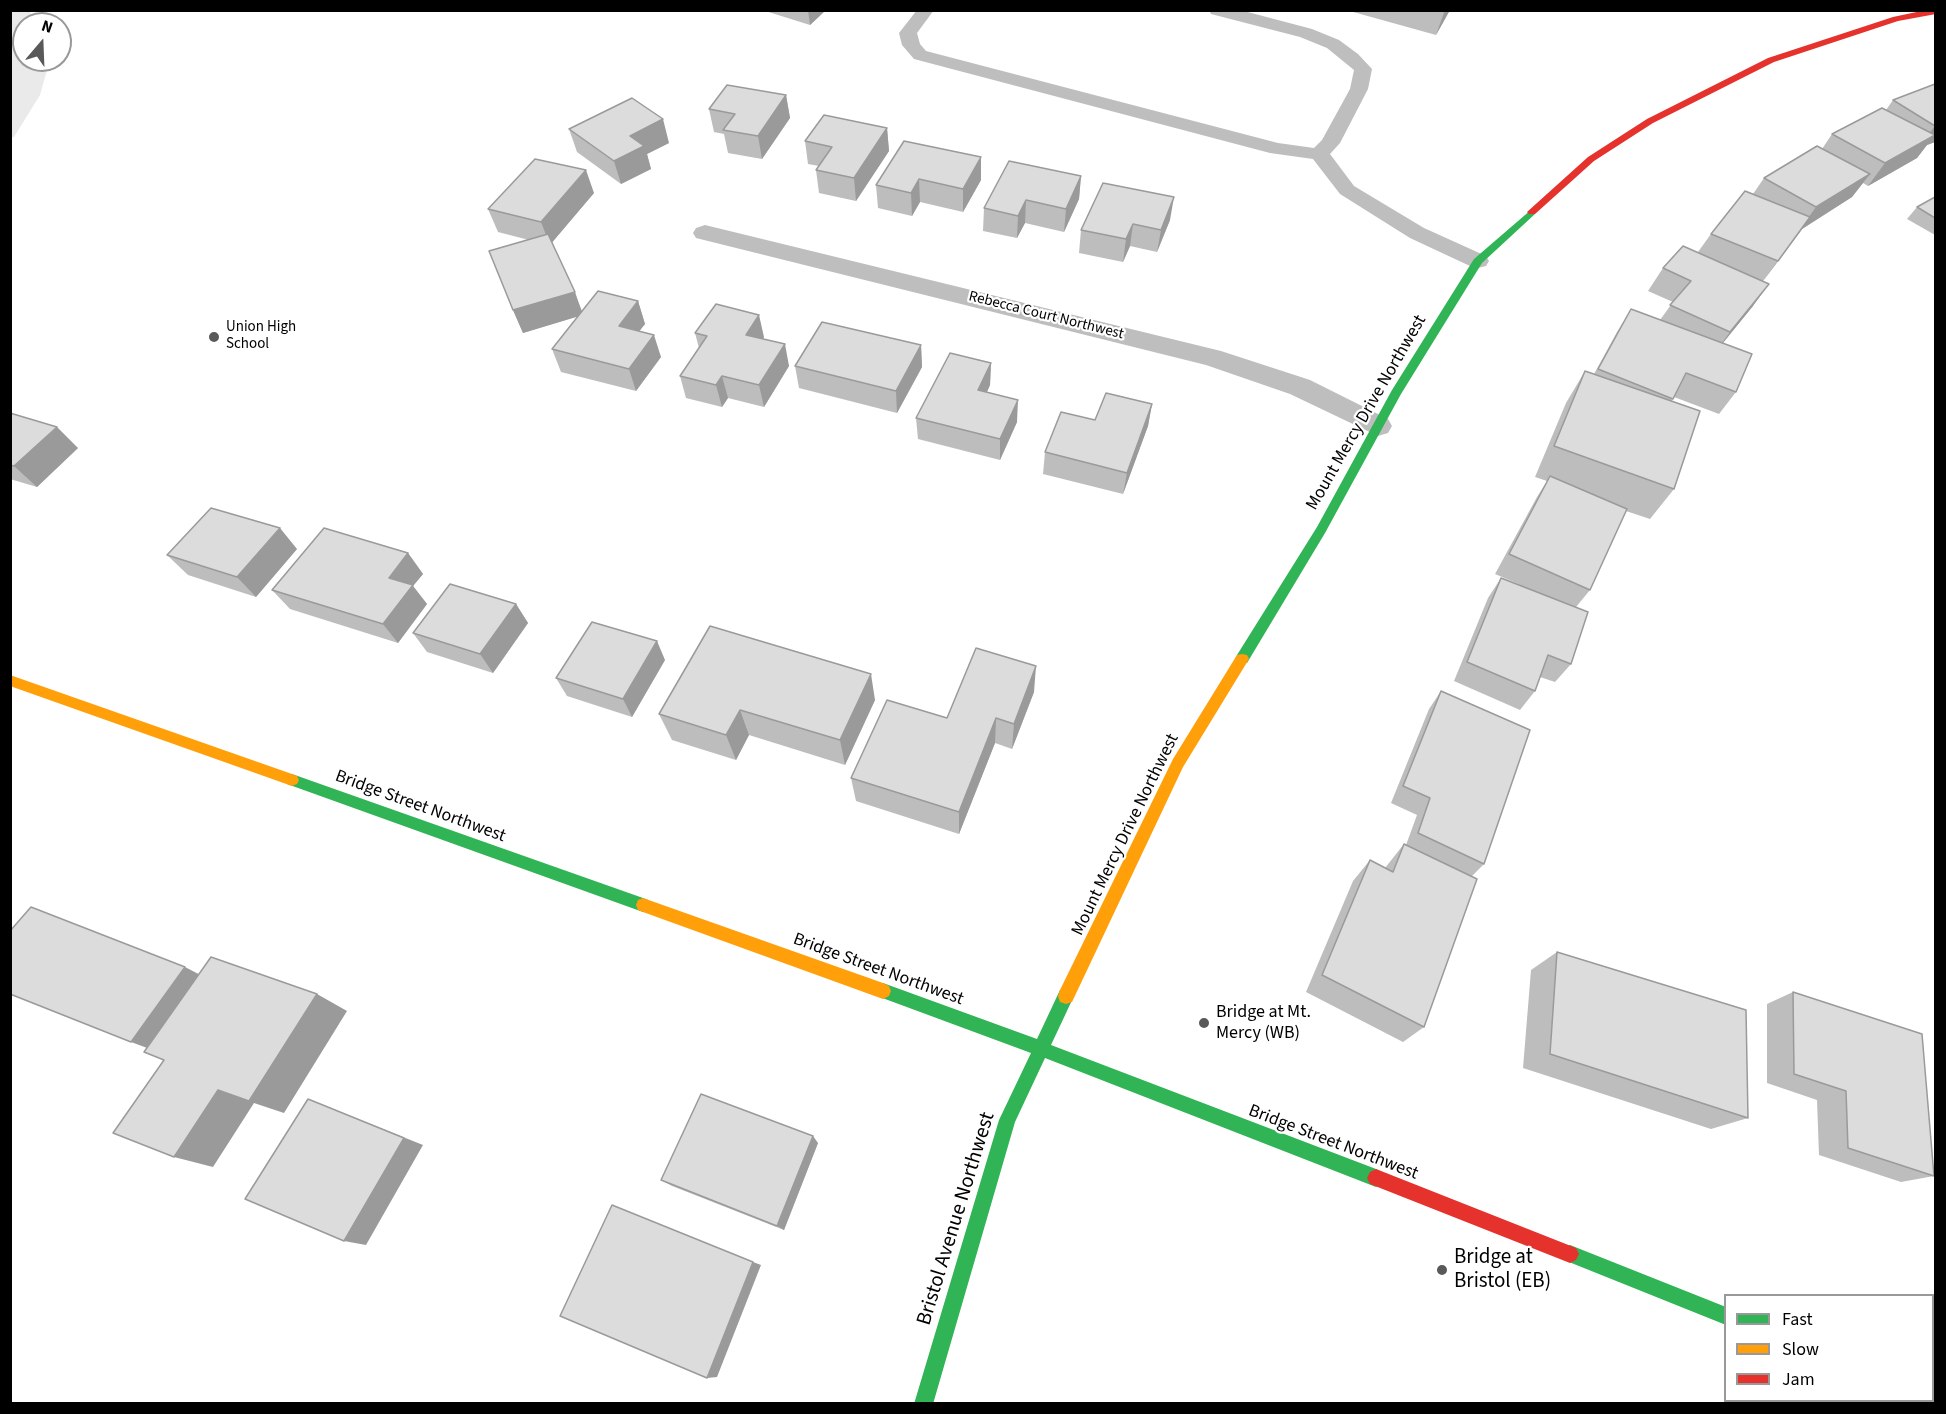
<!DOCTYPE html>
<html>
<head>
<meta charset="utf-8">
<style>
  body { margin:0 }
  #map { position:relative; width:1946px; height:1414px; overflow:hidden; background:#fff; font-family:"Source Sans 3",sans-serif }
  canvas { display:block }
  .frame { position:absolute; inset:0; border:12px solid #000; pointer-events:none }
  .legend { position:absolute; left:1724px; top:1294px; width:210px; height:108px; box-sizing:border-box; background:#fff; border:2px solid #999; margin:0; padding:8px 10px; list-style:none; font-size:18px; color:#000 }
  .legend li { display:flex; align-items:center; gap:12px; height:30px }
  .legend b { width:30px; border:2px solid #999 }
  .north { position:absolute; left:12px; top:12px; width:60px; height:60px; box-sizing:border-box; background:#fff; border:2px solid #999; border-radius:50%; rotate:19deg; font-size:16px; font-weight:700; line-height:24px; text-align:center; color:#000 }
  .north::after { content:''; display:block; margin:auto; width:21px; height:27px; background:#595959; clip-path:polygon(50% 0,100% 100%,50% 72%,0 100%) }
</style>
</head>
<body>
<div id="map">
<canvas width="1946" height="1414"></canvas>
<div class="frame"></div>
<ul class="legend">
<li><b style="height:8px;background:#30b455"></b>Fast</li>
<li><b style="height:8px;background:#ff9f0a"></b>Slow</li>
<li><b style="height:8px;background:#e5322d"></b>Jam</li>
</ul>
<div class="north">N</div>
</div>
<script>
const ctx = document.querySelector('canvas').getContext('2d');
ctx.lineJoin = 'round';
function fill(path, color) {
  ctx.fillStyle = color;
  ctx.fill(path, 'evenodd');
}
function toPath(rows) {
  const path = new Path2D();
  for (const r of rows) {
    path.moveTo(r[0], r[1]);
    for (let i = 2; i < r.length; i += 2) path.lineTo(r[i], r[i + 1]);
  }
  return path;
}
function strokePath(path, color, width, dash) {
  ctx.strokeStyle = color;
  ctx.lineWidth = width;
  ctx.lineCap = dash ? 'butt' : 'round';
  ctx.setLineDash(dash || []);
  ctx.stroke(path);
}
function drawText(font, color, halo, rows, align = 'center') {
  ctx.font = font + ' "Source Sans 3",sans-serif';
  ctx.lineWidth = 4.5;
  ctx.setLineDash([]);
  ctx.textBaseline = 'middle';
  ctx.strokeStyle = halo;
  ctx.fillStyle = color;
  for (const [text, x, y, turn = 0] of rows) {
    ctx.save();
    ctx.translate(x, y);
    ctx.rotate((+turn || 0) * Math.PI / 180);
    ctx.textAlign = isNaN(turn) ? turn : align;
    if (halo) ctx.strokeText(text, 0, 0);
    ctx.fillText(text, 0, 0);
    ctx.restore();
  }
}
fill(toPath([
  [11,10,29,11,40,24,24,24,24,60,50,60,40,95,14,137,11,137]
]), '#eaeaea');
fill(toPath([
  [917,10,934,10,917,33,920,44,926,51,1278,143,1314,148,1322,140,1350,89,1354,70,1327,48,1300,37,1211,14,1209,10,1240,10,1312,29,1339,40,1358,54,1372,69,1368,89,1340,143,1330,154,1354,186,1424,228,1486,256,1489,261,1486,266,1478,268,1470,266,1410,238,1340,194,1313,159,1270,153,914,59,902,45,899,33,917,10]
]), '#bebebe');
fill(toPath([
  [705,225,1221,351,1310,380,1388,419,1392,426,1388,433,1378,436,1290,394,1206,365,696,238,693,233,696,228,705,225]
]), '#bebebe');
fill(toPath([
  [1532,209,1535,210,1535,214,1482,263,1401,394,1325,533,1247,663,1237,663,1235,659,1237,655,1317,527,1392,390,1474,259,1532,209],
  [292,774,643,898,648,900,650,905,648,910,643,912,287,784,285,780,287,776,292,774],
  [883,983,1037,1039,1060,990,1066,988,1072,990,1074,996,1051,1045,1376,1169,1382,1172,1385,1178,1382,1184,1376,1187,1045,1058,1015,1122,933,1404,914,1404,999,1120,1031,1053,877,996,875,991,877,986,883,983],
  [1570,1245,1726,1307,1726,1325,1564,1260,1561,1254,1564,1248,1570,1245],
  [1932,1390,1936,1391,1936,1404,1925,1404,1923,1400,1932,1400,1932,1390]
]), '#30b455');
fill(toPath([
  [1242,654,1247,655,1249,659,1183,767,1072,1002,1066,1004,1060,1002,1058,996,1060,990,1173,759,1237,655,1242,654],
  [10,675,292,774,297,776,299,780,297,784,292,786,10,686,10,675],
  [643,898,883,983,889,986,891,991,889,996,883,999,643,912,638,910,636,905,638,900,643,898]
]), '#ff9f0a');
fill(toPath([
  [1926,10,1936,10,1936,14,1898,21,1774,62,1653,123,1594,161,1535,214,1529,214,1527,212,1588,157,1647,119,1768,58,1893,17,1926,10],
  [1376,1169,1576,1248,1579,1254,1576,1260,1570,1263,1370,1184,1367,1178,1370,1172,1376,1169]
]), '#e5322d');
fill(toPath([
  [762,10,826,10,810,25],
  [1346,10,1450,10,1436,35],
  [1935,84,1935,142,1927,145,1917,158,1868,186,1863,183,1852,197,1802,229,1763,281,1753,306,1723,343,1736,392,1719,414,1674,397,1672,401,1674,489,1650,519,1626,511,1590,590,1576,607,1571,664,1555,682,1540,677,1535,691,1520,710,1454,681,1488,598,1501,578,1523,586,1495,574,1537,497,1547,481,1535,477,1566,403,1585,371,1594,374,1617,332,1631,309,1660,320,1673,302,1648,291,1663,268,1698,252,1711,234,1753,194,1764,178,1822,149,1832,134,1886,110,1893,100],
  [786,95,790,118,762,159,728,153,724,134,714,132,709,109],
  [887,128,889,151,856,201,819,193,816,170,819,166,808,164,805,141],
  [569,129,669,143,647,154,651,169,621,184,577,152],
  [981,157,981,180,963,212,920,202,912,216,878,208,876,185],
  [1081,176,1079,199,1064,232,1025,223,1017,238,983,231,984,208],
  [1103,183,1170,220,1157,252,1130,246,1123,262,1079,253,1081,230],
  [594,193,552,242,582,311,638,301,645,324,639,331,661,357,636,391,561,372,552,349,578,316,523,333,513,310,529,240,498,232,488,209],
  [1935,197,1935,235,1907,219,1917,207],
  [695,333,764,337,763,339,789,366,764,407,728,398,722,407,686,398,680,376,699,348],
  [921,345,922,367,897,413,799,388,795,366],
  [991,363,990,385,987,392,1017,422,1000,460,918,439,916,418],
  [1152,404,1148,426,1123,494,1043,474,1045,452,1095,420],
  [10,413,78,448,37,487,10,479],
  [297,549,256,597,188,575,167,555],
  [408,553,423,574,413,586,427,604,398,643,290,609,272,590],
  [516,604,528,623,493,673,427,652,413,633],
  [665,660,632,717,567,696,556,678],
  [1441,691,1484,864,1472,876,1424,1027,1403,1042,1306,992,1353,881,1370,860,1385,868,1404,844,1406,845,1417,815,1391,803,1429,709],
  [1034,692,1012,749,995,743,959,834,856,801,851,778,947,718],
  [875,700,845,765,749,735,736,760,672,740,659,714],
  [1557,952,1748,1118,1711,1129,1523,1068,1531,970],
  [1793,992,1934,1176,1901,1182,1819,1155,1817,1100,1767,1083,1767,1004],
  [818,1143,784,1230,672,1186,661,1180]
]), '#bdbdbd');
fill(toPath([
  [808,10,826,10,810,25],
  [1445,10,1450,10,1436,35],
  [786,95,790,118,762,159,758,136],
  [663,119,669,143,647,154,651,169,621,184,614,161,630,136],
  [1935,126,1935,142,1927,145,1917,158,1868,186,1885,163,1923,141],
  [887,128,889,151,856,201,854,178],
  [981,157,981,180,963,212,963,189],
  [586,170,594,193,550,245,541,222],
  [1870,174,1852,197,1802,229,1761,284,1816,207],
  [1081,176,1079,199,1064,232,1066,209],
  [919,179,920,202,912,216,911,193],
  [1174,197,1170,220,1157,252,1161,230],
  [1026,200,1025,223,1017,238,1018,216],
  [1133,224,1130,246,1123,262,1126,239],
  [1769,284,1753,306,1713,355,1730,332],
  [575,292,583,315,523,333,513,310],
  [638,301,645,324,626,348,619,326],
  [759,315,764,337,751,357,746,335],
  [654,335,661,357,636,391,629,369],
  [785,344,789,366,764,407,759,385],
  [921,345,922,367,897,413,896,391],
  [991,363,990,385,978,412,978,390],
  [722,376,728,398,722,407,716,385],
  [1018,400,1017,422,1000,460,1000,439],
  [1152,404,1148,426,1123,494,1127,473],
  [57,427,78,448,37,487,14,466],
  [280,528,297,549,256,597,237,577],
  [408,553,423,574,413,586,427,604,398,643,383,624,389,578],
  [516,604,528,623,493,673,480,654],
  [657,641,665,660,632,717,623,699],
  [1036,666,1034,692,1012,749,1014,724],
  [871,674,875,700,845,765,840,740],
  [740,710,749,735,736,760,726,735],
  [996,718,995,743,959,834,959,812],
  [185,967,210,980,158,1052,131,1042],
  [317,994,347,1011,284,1113,254,1103,213,1167,174,1157,218,1090],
  [308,1099,423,1145,366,1245,344,1241],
  [813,1136,818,1143,784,1230,777,1226],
  [753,1262,761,1265,717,1377,707,1378]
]), '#9a9a9a');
const building = toPath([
  [1935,84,1935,126,1893,100,1935,84],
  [727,85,786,95,758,136,723,130,735,114,709,109,727,85],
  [632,98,663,119,630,136,644,146,614,161,569,129,632,98],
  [1882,108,1935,135,1885,163,1832,134,1882,108],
  [824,115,887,128,854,178,816,170,832,147,805,141,824,115],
  [904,141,981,157,963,189,919,179,911,193,876,185,904,141],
  [1817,146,1870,174,1816,207,1764,178,1817,146],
  [535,159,586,170,541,222,488,209,535,159],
  [1009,161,1081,176,1066,209,1026,200,1018,216,984,208,1009,161],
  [1103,183,1174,197,1161,230,1133,224,1126,239,1081,230,1103,183],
  [1745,191,1810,217,1778,261,1711,234,1745,191],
  [1935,197,1935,218,1917,207,1935,197],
  [548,234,575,292,513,310,489,251,548,234],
  [1683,246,1769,284,1730,332,1670,305,1691,281,1663,268,1683,246],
  [598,291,638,301,619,326,654,335,629,369,552,349,598,291],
  [716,304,759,315,746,335,785,344,759,385,722,376,716,385,680,376,707,336,695,333,716,304],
  [1631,309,1752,354,1736,392,1686,373,1673,399,1598,369,1631,309],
  [822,322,921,345,896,391,795,366,822,322],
  [950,353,991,363,978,390,1018,400,1000,439,916,418,950,353],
  [1585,371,1700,411,1674,489,1554,446,1585,371],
  [1106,393,1152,404,1127,473,1045,452,1061,412,1095,420,1106,393],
  [10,413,57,427,14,466,10,465,10,413],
  [1550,476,1627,509,1590,590,1509,554,1550,476],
  [211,508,280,528,237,577,167,555,211,508],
  [324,528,408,553,389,578,413,585,383,624,272,590,324,528],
  [1501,578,1588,612,1571,664,1548,655,1535,691,1467,662,1501,578],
  [450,584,516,604,480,654,413,633,450,584],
  [592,622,657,641,623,699,556,678,592,622],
  [710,626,871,674,840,740,740,710,726,735,659,714,710,626],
  [976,648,1036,666,1014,724,996,718,959,812,851,778,887,700,947,718,976,648],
  [1441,691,1530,730,1484,864,1418,833,1430,798,1403,786,1441,691],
  [1404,844,1477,879,1424,1027,1322,975,1370,860,1393,872,1404,844],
  [31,907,185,967,131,1042,10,994,10,931,31,907],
  [1557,952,1746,1010,1748,1118,1550,1054,1557,952],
  [211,957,317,994,249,1101,218,1090,174,1157,113,1133,164,1060,144,1052,211,957],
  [1793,992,1922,1034,1934,1176,1848,1148,1846,1091,1794,1074,1793,992],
  [701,1094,813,1136,777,1226,661,1180,701,1094],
  [308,1099,404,1138,344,1241,245,1199,308,1099],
  [612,1205,753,1262,707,1378,560,1316,612,1205]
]);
fill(building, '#dcdcdc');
strokePath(building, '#9a9a9a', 1.5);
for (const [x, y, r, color] of [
  [214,337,6,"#595959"],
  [1204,1023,6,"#595959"],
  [1442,1270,6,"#595959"]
]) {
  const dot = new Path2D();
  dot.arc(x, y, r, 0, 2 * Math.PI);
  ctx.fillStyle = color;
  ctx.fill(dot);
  strokePath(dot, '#fff', 2);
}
drawText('15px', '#000', '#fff', [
  ["Rebecca Court Northwest",1046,316,14]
]);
drawText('15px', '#000', '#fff', [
  ["Union High",226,328],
  ["School",226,345]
], 'left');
drawText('18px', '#000', '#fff', [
  ["Mount Mercy Drive Northwest",1367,413,-60],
  ["Bridge Street Northwest",420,807,20],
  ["Mount Mercy Drive Northwest",1126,835,-64],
  ["Bridge Street Northwest",878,970,20],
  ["Bridge Street Northwest",1333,1143,21]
]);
drawText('18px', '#000', '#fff', [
  ["Bridge at Mt.",1216,1013],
  ["Mercy (WB)",1216,1034]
], 'left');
drawText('21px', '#000', '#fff', [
  ["Bristol Avenue Northwest",957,1219,-73]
]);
drawText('21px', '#000', '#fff', [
  ["Bridge at",1454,1258],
  ["Bristol (EB)",1454,1282]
], 'left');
</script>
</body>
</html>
